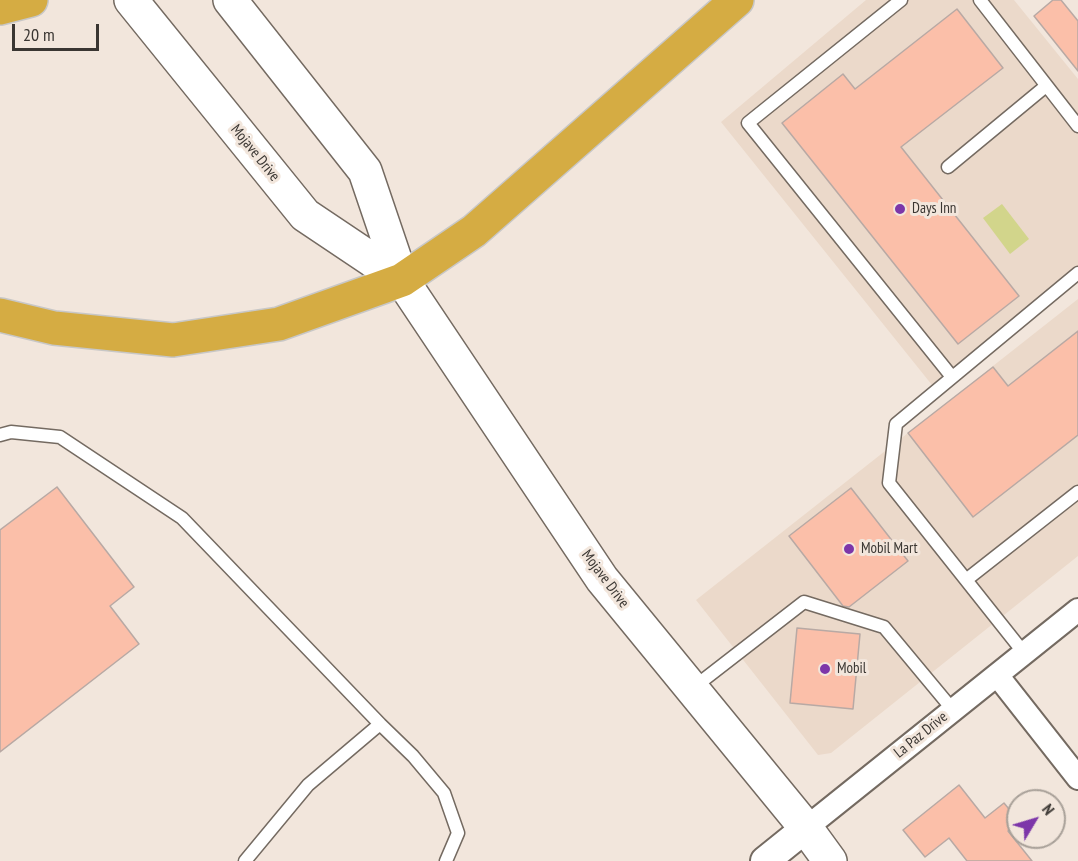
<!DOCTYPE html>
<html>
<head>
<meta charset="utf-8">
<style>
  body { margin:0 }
  #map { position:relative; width:1078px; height:861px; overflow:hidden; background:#f2e6dc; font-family:"PT Sans Narrow",sans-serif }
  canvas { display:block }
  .north { position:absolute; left:1006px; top:789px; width:60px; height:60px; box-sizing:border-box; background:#f2e6dc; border:2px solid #a8a098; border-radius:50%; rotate:52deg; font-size:16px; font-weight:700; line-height:24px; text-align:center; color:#3a3632 }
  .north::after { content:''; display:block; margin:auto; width:21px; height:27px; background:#7d36a9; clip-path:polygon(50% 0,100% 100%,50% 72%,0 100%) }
  .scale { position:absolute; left:12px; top:24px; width:87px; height:27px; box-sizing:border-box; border:3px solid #3a3632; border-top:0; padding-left:8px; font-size:18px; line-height:21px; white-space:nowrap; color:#3a3632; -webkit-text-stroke:4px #f2e6dc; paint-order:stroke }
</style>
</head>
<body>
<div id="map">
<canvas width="1078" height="861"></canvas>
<div class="north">N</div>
<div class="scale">20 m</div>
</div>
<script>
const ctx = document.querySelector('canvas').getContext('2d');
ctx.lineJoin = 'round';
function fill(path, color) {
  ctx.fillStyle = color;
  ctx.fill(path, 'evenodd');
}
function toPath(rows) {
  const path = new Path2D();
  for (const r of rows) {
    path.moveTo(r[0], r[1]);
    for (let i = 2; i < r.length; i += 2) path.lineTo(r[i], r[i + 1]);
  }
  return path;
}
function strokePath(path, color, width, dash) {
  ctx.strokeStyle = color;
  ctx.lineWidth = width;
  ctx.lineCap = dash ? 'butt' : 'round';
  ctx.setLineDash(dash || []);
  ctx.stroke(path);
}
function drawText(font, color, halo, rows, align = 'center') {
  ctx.font = font + ' "PT Sans Narrow",sans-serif';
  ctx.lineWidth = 6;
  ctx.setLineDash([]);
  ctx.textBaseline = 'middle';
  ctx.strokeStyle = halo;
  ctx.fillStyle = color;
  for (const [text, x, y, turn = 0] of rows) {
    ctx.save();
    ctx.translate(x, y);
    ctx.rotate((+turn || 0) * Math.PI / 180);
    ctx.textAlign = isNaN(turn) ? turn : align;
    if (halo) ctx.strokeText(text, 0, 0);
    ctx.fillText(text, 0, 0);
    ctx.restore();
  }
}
fill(toPath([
  [866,0,1014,0,1078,79,1078,266,932,385,721,122],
  [1078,299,1078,556,831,753,818,755,696,600]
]), '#ebd9ca');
fill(toPath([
  [1002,204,1029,239,1010,254,983,218]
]), '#d2d58b');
const building = toPath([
  [1053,0,1061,0,1078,21,1078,71,1034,16,1053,0],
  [957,9,1003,68,901,147,1019,296,958,344,782,123,843,74,855,89,957,9],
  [1078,331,1078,435,973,517,908,433,993,367,1008,386,1078,331],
  [57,487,134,587,110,606,139,644,0,752,0,530,57,487],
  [851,488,908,561,849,607,843,606,789,536,851,488],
  [797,628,860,634,853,709,790,703,797,628],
  [959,785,985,818,1004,803,1018,820,1008,831,1032,861,967,861,949,838,925,857,903,830,959,785]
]);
fill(building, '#fbbfa9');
strokePath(building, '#b8a9a4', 1.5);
const service = toPath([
  [901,0,748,123,952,377],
  [980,0,1078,126],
  [948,167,1046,86],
  [0,435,11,432,60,437,182,518,380,724],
  [966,580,1078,492],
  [1024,653,889,483,896,424,1078,273],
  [693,688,804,602,884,627,953,710],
  [245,861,308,785,380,724,413,756,444,793,458,833,446,861]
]);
const minor = toPath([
  [997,675,1078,778],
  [806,828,1078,610]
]);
const tertiary = toPath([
  [765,861,806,828]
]);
const secondary = toPath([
  [131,0,305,215,402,280],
  [230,0,365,171,402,280,602,579,806,828,830,861]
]);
const motorway = toPath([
  [0,8,31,0],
  [0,315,54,328,173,340,279,324,402,280,474,231,737,0]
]);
strokePath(service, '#746a61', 15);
strokePath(minor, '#746a61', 26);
strokePath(tertiary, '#746a61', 32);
strokePath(secondary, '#746a61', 36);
strokePath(motorway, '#c8c7c6', 36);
strokePath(service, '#fff', 12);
strokePath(minor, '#fff', 22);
strokePath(tertiary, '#fff', 28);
strokePath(secondary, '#fff', 33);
strokePath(motorway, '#d5ac43', 33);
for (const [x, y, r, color] of [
  [900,209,6,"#7d36a9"],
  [849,549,6,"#7d36a9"],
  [825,669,6,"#7d36a9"]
]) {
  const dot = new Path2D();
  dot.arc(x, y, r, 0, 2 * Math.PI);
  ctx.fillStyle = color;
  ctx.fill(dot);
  strokePath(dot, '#f2e6dc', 2);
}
drawText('15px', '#3a3632', '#f2e6dc', [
  ["Mojave Drive",255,153,51],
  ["Mojave Drive",605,579,53],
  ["La Paz Drive",921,735,-39]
]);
drawText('15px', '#3a3632', '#f2e6dc', [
  ["Days Inn",912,209],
  ["Mobil Mart",861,549],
  ["Mobil",837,669]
], 'left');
</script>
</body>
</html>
